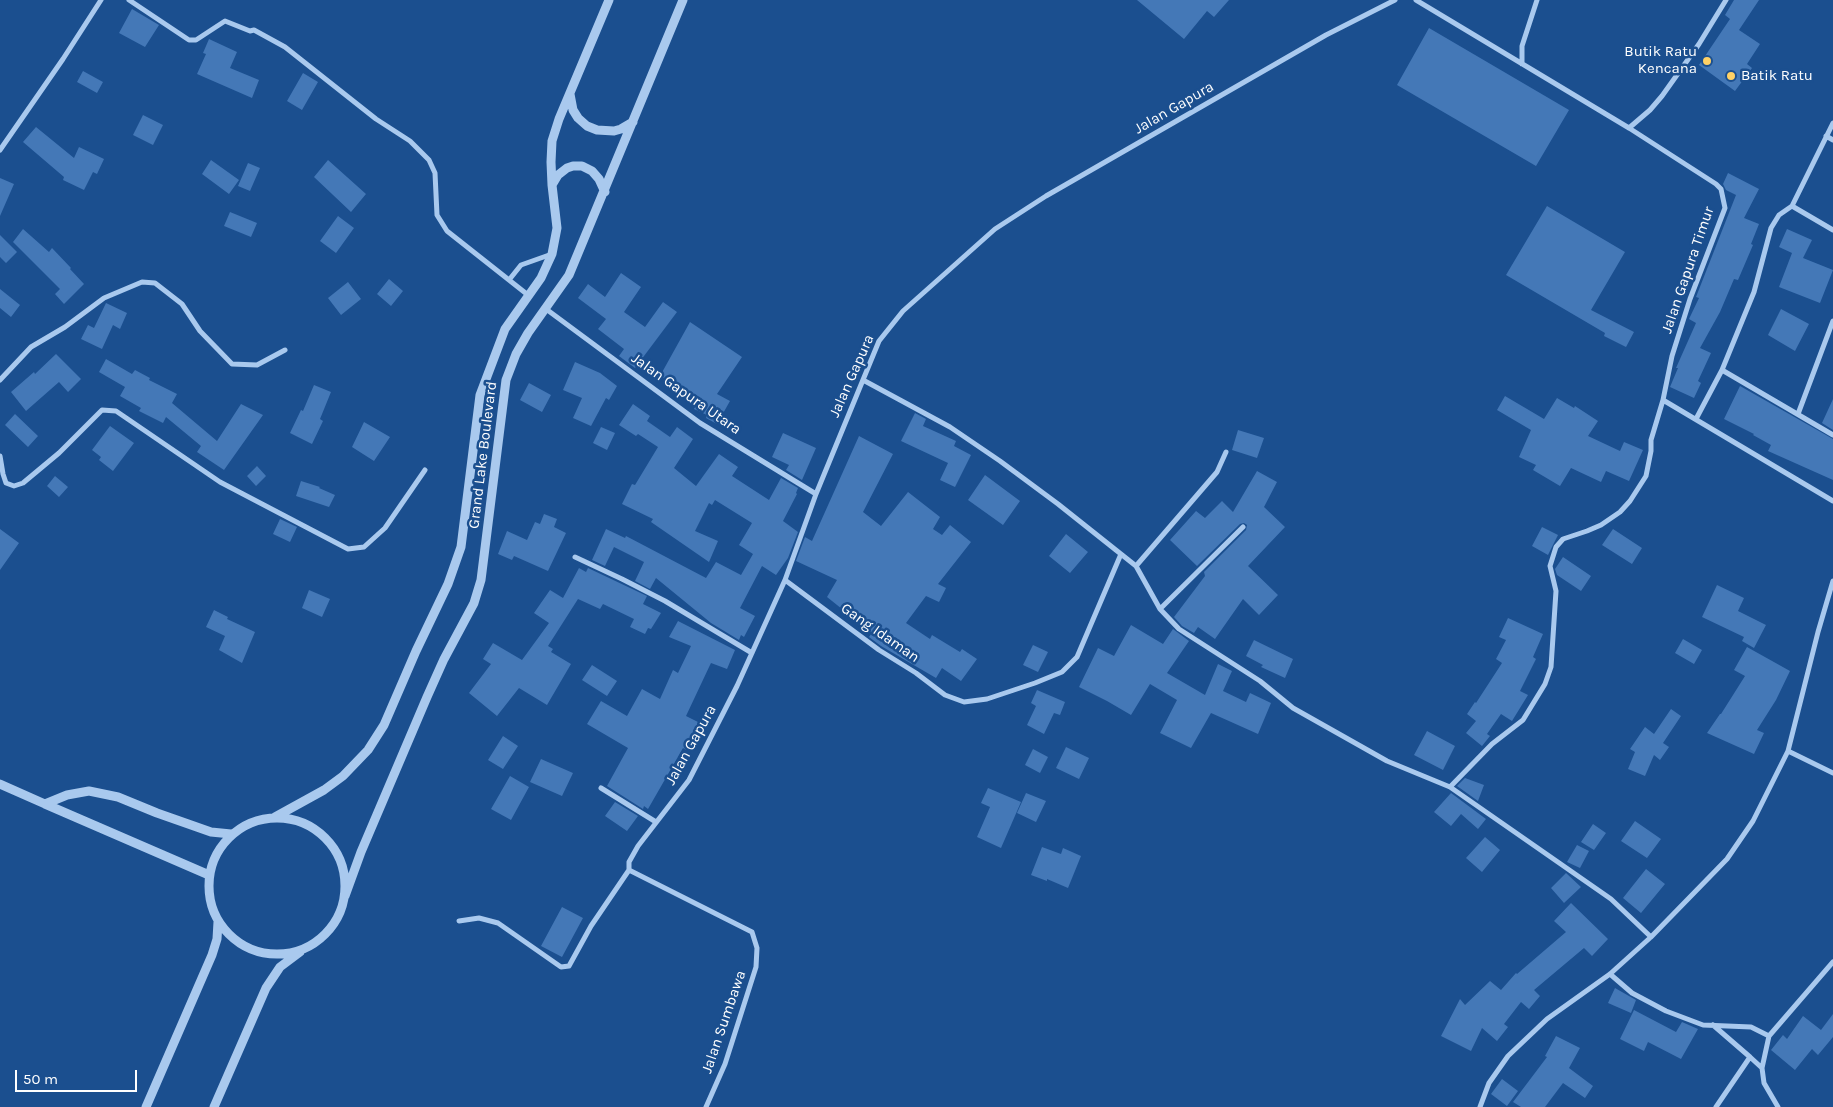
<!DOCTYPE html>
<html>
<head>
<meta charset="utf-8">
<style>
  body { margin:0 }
  #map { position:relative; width:1833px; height:1107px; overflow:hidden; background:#1b4f8f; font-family:Karla,sans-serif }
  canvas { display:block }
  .scale { position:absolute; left:15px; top:1070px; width:122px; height:22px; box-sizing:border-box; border:2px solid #fff; border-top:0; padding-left:6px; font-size:15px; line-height:18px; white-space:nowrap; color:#fff; -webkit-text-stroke:4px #1b4f8f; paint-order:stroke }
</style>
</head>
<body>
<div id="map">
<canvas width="1833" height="1107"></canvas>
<div class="scale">50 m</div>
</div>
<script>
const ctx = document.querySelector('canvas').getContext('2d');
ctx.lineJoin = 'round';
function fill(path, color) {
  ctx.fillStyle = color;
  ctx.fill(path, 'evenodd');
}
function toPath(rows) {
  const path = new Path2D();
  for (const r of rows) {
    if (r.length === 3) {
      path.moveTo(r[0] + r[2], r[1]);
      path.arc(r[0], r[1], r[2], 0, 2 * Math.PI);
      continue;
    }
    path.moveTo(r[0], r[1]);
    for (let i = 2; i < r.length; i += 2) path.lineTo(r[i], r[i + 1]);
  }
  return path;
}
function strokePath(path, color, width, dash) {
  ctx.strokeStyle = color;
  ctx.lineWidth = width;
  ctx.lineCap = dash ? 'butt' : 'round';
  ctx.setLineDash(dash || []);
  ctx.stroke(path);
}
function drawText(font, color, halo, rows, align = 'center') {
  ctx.font = font + ' Karla,sans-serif';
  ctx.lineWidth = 5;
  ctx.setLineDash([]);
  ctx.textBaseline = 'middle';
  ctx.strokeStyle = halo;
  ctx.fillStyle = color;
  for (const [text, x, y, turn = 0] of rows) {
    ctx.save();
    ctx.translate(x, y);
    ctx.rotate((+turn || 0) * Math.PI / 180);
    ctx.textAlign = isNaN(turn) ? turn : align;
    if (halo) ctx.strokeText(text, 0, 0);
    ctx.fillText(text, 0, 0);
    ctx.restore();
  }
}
fill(toPath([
  [1137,0,1229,0,1214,17,1207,11,1184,39],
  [1734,0,1759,0,1739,30,1760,44,1747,64,1752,68,1735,91,1699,65,1730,19,1725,15],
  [132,9,159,25,145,47,119,33],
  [1429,28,1569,110,1536,166,1397,85],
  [209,39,237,52,230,68,259,80,252,98,197,74,206,54,203,53],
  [83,71,103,82,97,93,77,82],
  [303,73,318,82,302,110,287,101],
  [143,115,163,125,153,145,133,135],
  [36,127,74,158,79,147,104,159,97,174,93,172,84,190,63,180,64,177,23,142],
  [211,160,239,180,229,194,202,174],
  [328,160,366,194,351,212,314,177],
  [248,163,260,168,250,191,238,186],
  [1728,173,1759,189,1744,218,1759,224,1751,244,1753,245,1738,280,1734,279,1720,312,1700,348,1711,353,1698,381,1701,383,1694,398,1670,387,1678,368,1676,368,1696,323,1689,319,1699,298,1696,297,1736,195,1726,190,1723,184],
  [0,178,14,184,0,216],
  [1547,206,1625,252,1591,310,1634,332,1626,347,1604,336,1605,333,1506,275],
  [230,212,257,223,251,237,224,226],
  [338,216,354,228,336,253,320,241],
  [23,229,49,252,52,248,71,268,70,269,84,284,64,304,55,294,60,289,13,242],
  [1787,229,1812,240,1803,258,1833,270,1820,303,1779,287,1792,253,1779,247],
  [0,235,17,252,6,263,0,257],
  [621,273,641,287,624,312,645,327,663,302,677,312,635,368,619,356,624,349,598,329,606,319,578,298,588,284,605,297],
  [389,279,403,291,391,306,377,294],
  [348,282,361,299,341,315,328,298],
  [0,289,20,305,11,317,0,308],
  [106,303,127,313,120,329,113,325,102,349,81,339,88,325,94,328],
  [1781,309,1809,324,1795,351,1768,335],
  [690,322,742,357,717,394,730,401,717,424,706,418,707,415,694,409,699,398,660,376],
  [56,354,81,379,68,392,59,382,26,411,11,392,34,372,35,374],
  [106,359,132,374,135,370,150,378,149,380,177,394,172,403,217,441,241,404,263,415,224,470,197,452,201,446,166,417,163,423,139,411,141,408,120,396,125,387,99,372],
  [575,362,600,373,617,386,609,400,606,398,591,426,573,418,582,398,563,390],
  [529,383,551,395,542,412,520,400],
  [314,385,331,392,320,419,323,421,312,444,290,433,301,410,303,411],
  [1740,386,1833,439,1833,480,1768,451,1771,445,1753,435,1754,434,1724,419],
  [1505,396,1544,419,1557,398,1574,408,1575,406,1598,421,1588,436,1620,451,1624,442,1643,450,1629,481,1606,471,1601,482,1571,468,1560,486,1533,470,1536,465,1519,457,1531,430,1497,410],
  [1833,399,1833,430,1822,423],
  [633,404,650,416,647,421,670,437,677,427,693,439,674,468,696,486,719,454,738,467,732,476,769,500,781,478,798,488,796,493,797,494,783,521,798,532,788,558,776,575,762,566,740,608,755,616,744,637,741,635,739,640,711,623,656,578,650,589,635,581,644,562,614,547,605,566,592,560,606,529,625,538,626,536,706,578,716,562,741,575,753,554,739,545,752,523,715,500,712,505,709,503,695,531,718,541,709,562,651,522,653,519,622,504,632,484,635,485,658,447,638,434,636,436,619,425],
  [915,413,926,419,923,426,956,441,954,446,971,455,955,487,940,480,948,463,901,441],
  [15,414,38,436,28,447,5,425],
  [364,422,390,437,374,461,352,447],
  [110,426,134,443,113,471,99,460,101,457,92,450],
  [601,427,615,433,607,450,593,443],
  [1238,430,1264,438,1257,458,1232,450],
  [783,433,816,448,802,480,786,470,789,465,772,457],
  [859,436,893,454,863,512,881,526,908,492,940,517,933,529,942,535,950,525,971,542,938,584,946,588,939,602,926,596,906,623,930,639,932,635,960,652,962,649,977,659,961,681,942,668,936,678,881,646,869,637,872,633,827,597,837,580,796,561,805,537,812,541],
  [257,466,266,476,256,486,247,476],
  [1257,471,1277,482,1264,507,1285,527,1248,566,1278,595,1259,615,1243,599,1215,639,1198,627,1194,633,1182,626,1174,617,1205,576,1204,572,1246,530,1247,525,1244,523,1240,524,1197,566,1170,540,1196,511,1205,518,1222,501,1233,512],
  [985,475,1020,501,1003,525,968,500],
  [55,476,68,487,59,497,47,486],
  [301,481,320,487,319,488,335,495,329,507,296,496],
  [544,514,557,519,554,527,566,533,548,571,514,556,512,560,498,554,507,531,527,540,535,522,540,524],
  [280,519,297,527,290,542,273,534],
  [1542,527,1558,535,1548,555,1532,546],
  [0,529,19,543,0,570],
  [1613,529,1642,548,1632,564,1602,545],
  [1066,534,1088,552,1070,573,1049,556],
  [1563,557,1591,576,1581,591,1557,575,1555,569],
  [579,568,586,572,588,568,647,596,643,604,661,613,651,629,648,628,645,634,630,627,634,619,603,604,600,609,578,599,548,646,553,649,551,652,571,664,547,705,519,688,497,716,469,693,491,664,483,659,493,643,522,660,549,623,534,613,550,590,563,598],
  [1717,585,1744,598,1738,611,1766,625,1754,648,1742,641,1744,637,1702,617],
  [309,590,330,599,322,617,302,608],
  [214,610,228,617,227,619,255,632,242,663,219,650,225,636,206,627],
  [1508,618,1543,634,1533,657,1536,659,1520,691,1528,695,1512,721,1501,714,1487,734,1490,736,1482,746,1466,733,1476,721,1467,714,1475,702,1476,703,1502,663,1496,659,1506,640,1499,637],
  [678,621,735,650,727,669,711,663,710,665,686,716,700,723,686,750,683,748,648,809,644,806,643,809,607,786,628,748,587,724,601,701,627,716,642,689,660,699,673,670,678,673,691,646,669,637],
  [1131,625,1163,644,1173,629,1189,641,1167,673,1205,695,1218,664,1232,671,1223,691,1246,702,1250,693,1271,703,1258,734,1211,713,1191,748,1160,733,1177,700,1150,684,1131,715,1107,701,1079,687,1098,648,1114,656],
  [1683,639,1702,650,1694,664,1675,653],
  [1254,640,1293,659,1285,678,1261,667,1263,665,1246,656],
  [1033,645,1048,652,1038,672,1023,665],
  [1747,647,1790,671,1776,700,1757,730,1764,733,1754,754,1707,733,1720,714,1721,714,1745,676,1734,670],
  [592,665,617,681,607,696,582,680],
  [1037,690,1065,702,1060,715,1054,713,1044,734,1027,725,1036,706,1031,703],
  [1671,709,1681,716,1663,743,1669,747,1660,760,1654,755,1645,776,1628,769,1635,752,1630,749,1645,727,1654,734],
  [1427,731,1455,746,1443,770,1414,755],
  [503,736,518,746,503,769,488,760],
  [1066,747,1089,758,1079,779,1056,768],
  [1033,749,1048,757,1040,773,1025,765],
  [541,759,573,773,562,796,530,782],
  [510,776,529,787,511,820,491,809],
  [1465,778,1484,785,1478,801,1457,786],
  [988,788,1021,802,1001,848,977,837,990,807,981,803],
  [1026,793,1046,801,1036,822,1017,813],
  [1451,793,1486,819,1478,829,1461,814,1451,826,1434,812],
  [615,802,638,816,627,831,605,816],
  [1635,821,1661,839,1647,858,1621,841],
  [1593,824,1606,833,1594,850,1581,842],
  [1485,837,1500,850,1482,872,1466,858],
  [1577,845,1589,851,1580,868,1567,862],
  [1042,847,1061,854,1063,848,1081,856,1068,888,1047,879,1047,881,1031,875],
  [1646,869,1665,884,1641,913,1623,898],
  [1566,873,1581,887,1564,903,1551,888],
  [1571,903,1608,939,1592,956,1584,948,1534,990,1540,996,1529,1009,1521,1002,1504,1024,1508,1027,1497,1041,1482,1028,1471,1051,1441,1036,1460,999,1465,1005,1490,981,1501,990,1516,973,1517,974,1566,932,1554,921],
  [562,907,583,918,562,957,541,946],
  [1615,988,1636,1000,1631,1013,1608,1003],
  [1634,1010,1676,1032,1682,1022,1698,1029,1681,1059,1648,1042,1644,1051,1620,1039],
  [1833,1014,1833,1037,1818,1055,1812,1049,1795,1070,1771,1050,1783,1035,1787,1039,1803,1016,1821,1030],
  [1556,1036,1580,1048,1569,1068,1593,1086,1585,1098,1563,1083,1545,1107,1521,1107,1513,1102,1547,1057,1545,1056],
  [1502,1079,1518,1091,1507,1106,1491,1094]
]), '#4478b7');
strokePath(toPath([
  [129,0,189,40,196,40,225,21,250,31,254,30,285,47,376,119,410,141,429,160,435,173,437,215,447,231,528,295],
  [1416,0,1629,128,1716,184,1721,189,1725,208,1690,299,1672,356,1663,400,1833,501],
  [1522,64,1522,46,1537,0],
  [1629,128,1650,110,1662,96,1699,44,1726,0],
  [1826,136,1833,140],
  [0,150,63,59,101,0],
  [1792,206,1833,230],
  [509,280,521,265,552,254],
  [546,309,700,423,816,494],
  [1722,370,1833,435],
  [0,380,31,347,65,327,104,298,142,282,155,283,182,304,200,331,232,364,257,365,285,350],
  [863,380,950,427,1000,461,1058,504,1136,566,1160,609,1179,629,1260,681,1293,708,1387,761,1450,787,1611,899,1651,937],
  [1798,414,1833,321],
  [1696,419,1722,370,1754,292,1771,228,1779,215,1792,206,1833,123],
  [0,456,3,474,6,483,14,486,23,483,59,453,102,410,116,411,220,482,348,549,364,547,385,528,425,470],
  [575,557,622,579,665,601,752,653],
  [1136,566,1217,472,1226,452],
  [785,580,879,650,916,673,945,695,964,702,987,699,1035,683,1062,672,1077,657,1121,554],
  [1160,609,1243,527],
  [1788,751,1833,773],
  [1450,787,1492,744,1523,720,1545,684,1551,667,1556,591,1550,566,1556,547,1563,539,1587,531,1601,525,1620,512,1630,501,1646,476,1651,451,1651,440,1663,400],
  [601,788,656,822],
  [629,870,629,862,638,846,689,780,737,686,785,580,816,494,879,341,903,311,995,229,1046,196,1326,35,1395,0],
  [629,870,752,932,757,948,756,967,725,1064,706,1107],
  [459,921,479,918,498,923,561,967,569,966,591,926,629,870],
  [1610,974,1632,993,1666,1011,1703,1025,1751,1027,1769,1036,1762,1068,1764,1083,1778,1107],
  [1713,1025,1750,1057],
  [1769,1036,1833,962],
  [1480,1107,1489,1083,1508,1056,1547,1019,1610,974,1651,937,1727,859,1753,821,1788,751,1818,632,1833,581],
  [1716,1107,1750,1057,1762,1068]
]), '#a9c9ee', 5);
strokePath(toPath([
  [570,94,573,110,578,118,587,126,597,130,614,131,621,129,633,122],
  [552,185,558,175,567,168,573,166,582,166,592,171,599,179,605,192],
  [0,784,45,804],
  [275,817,324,790,343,776,368,750,384,725,416,651,448,584,461,547,480,395,505,329,541,278,552,254,557,228,552,185,551,162,552,141,559,119,609,0],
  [277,886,68],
  [209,875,45,804,67,795,89,791,118,797,157,813,211,832,231,834],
  [345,896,361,852,427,697,444,659,474,603,481,580,506,380,516,354,528,333,569,275,683,0],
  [146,1107,212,955,217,939,218,922],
  [214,1107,266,988,280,967,300,952]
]), '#a9c9ee', 9);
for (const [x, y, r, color] of [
  [1707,61,5,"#ffd166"],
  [1731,76,5,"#ffd166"]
]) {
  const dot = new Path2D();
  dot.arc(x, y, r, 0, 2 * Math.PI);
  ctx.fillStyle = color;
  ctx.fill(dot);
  strokePath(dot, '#1b4f8f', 2);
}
drawText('15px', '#fff', '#1b4f8f', [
  ["Butik Ratu",1697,52],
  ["Kencana",1697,69],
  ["Batik Ratu",1741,76,"left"]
], 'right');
drawText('15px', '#fff', '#1b4f8f', [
  ["Jalan Gapura",1174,108,-30],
  ["Jalan Gapura Timur",1688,270,-71],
  ["Jalan Gapura",852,376,-66],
  ["Jalan Gapura Utara",686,394,35],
  ["Grand Lake Boulevard",483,455,-83],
  ["Gang Idaman",880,633,35],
  ["Jalan Gapura",691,745,-61],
  ["Jalan Sumbawa",724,1022,-71]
]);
</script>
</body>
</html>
